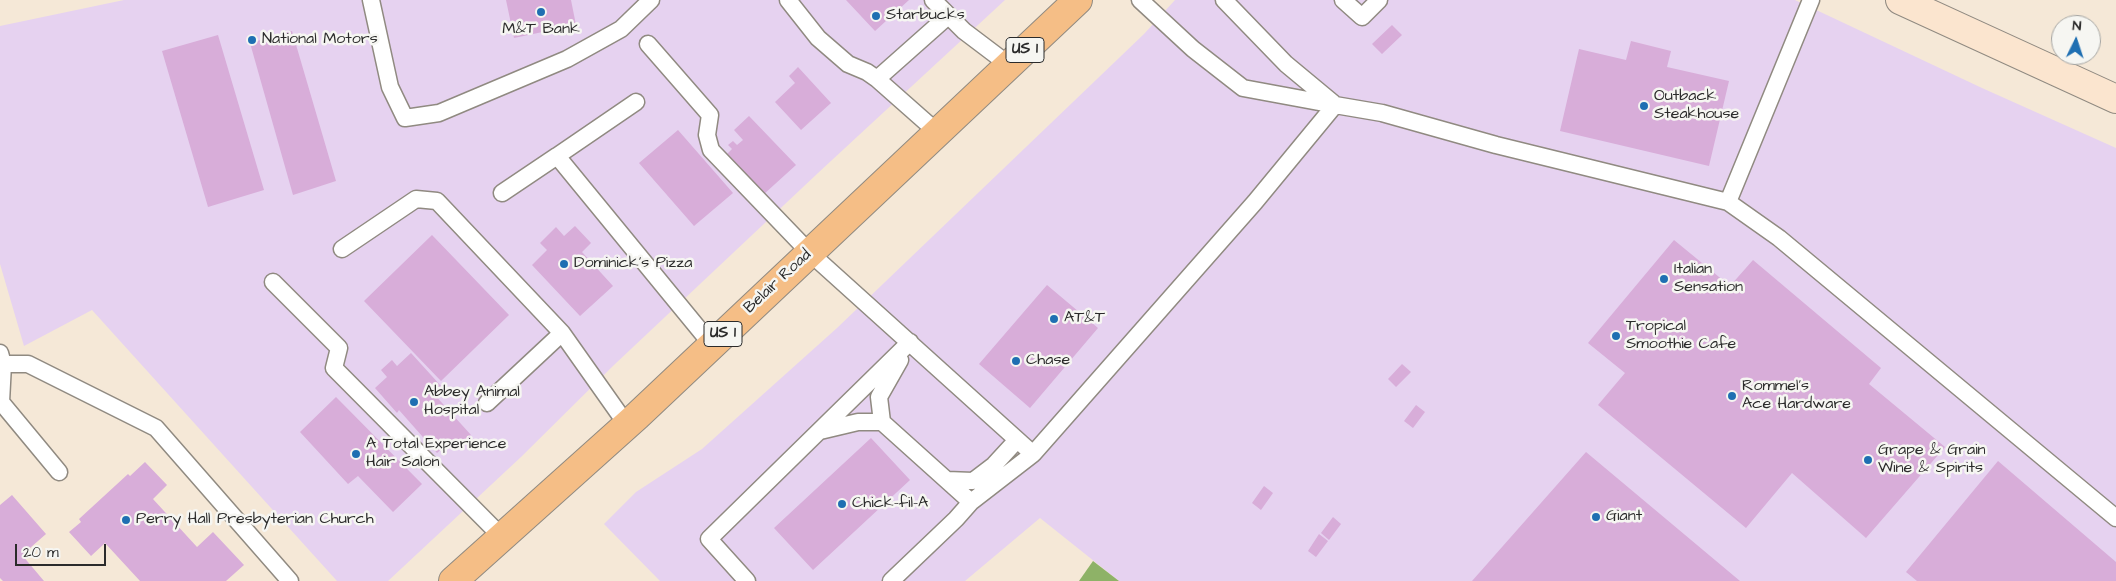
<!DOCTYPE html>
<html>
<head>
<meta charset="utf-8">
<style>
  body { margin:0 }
  #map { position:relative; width:2116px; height:581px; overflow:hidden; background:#f5e8d7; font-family:"Architects Daughter",sans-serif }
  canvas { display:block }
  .north { position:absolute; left:2051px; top:15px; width:50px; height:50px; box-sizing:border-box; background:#f6f6f2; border:1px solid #a5a5a2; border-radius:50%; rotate:4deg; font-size:14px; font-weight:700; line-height:20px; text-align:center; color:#2b2b2b }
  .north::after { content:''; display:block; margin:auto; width:18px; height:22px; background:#1f6fb2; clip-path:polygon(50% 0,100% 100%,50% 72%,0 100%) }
  .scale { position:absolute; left:15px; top:544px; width:91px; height:22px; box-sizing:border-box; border:2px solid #2b2b2b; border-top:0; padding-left:6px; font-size:15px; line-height:18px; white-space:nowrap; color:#2b2b2b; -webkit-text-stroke:4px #f6f6f2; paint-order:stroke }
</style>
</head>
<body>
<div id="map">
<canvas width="2116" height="581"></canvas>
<div class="north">N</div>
<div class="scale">20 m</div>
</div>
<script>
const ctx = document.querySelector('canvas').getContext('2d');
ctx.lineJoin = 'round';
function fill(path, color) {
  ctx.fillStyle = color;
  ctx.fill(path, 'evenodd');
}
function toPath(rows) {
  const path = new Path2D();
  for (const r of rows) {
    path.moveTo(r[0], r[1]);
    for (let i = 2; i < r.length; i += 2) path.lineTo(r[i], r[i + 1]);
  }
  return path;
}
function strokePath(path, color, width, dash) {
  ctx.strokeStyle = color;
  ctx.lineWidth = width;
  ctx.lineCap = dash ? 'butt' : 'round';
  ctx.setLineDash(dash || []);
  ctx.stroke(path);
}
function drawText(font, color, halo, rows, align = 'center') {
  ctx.font = font + ' "Architects Daughter",sans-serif';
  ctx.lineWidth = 5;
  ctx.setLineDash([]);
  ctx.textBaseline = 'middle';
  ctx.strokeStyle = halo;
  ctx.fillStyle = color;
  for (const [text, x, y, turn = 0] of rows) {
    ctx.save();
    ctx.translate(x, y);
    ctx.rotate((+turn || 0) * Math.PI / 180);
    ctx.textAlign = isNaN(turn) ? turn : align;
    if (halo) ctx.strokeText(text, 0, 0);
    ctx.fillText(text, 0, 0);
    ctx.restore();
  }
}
fill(toPath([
  [124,0,1005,0,818,173,614,365,521,457,388,581,337,581,92,310,24,346,0,264,0,26],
  [1175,0,1795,0,1982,88,2116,148,2116,581,1119,581,1040,518,965,581,660,581,604,524,636,492,702,449,837,328,1144,34]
]), '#e6d2f0');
fill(toPath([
  [1093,561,1119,581,1079,581]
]), '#8eb267');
fill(toPath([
  [506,0,571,0,576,25,514,38],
  [846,0,909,0,875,31],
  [1392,25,1402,35,1382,54,1372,44],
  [292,31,336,181,293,195,250,43],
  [218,35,264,190,208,207,162,51],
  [1631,41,1671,51,1667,67,1729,81,1709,166,1560,131,1579,49,1626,60],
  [798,67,831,103,801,130,775,102,795,83,789,76],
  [749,116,796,165,764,194,727,154,732,149,728,145,733,141,737,145,743,140,734,130],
  [678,130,733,193,694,226,639,163],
  [575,226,591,243,582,252,613,286,580,316,532,265,547,250,540,243,556,227,564,236],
  [432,235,509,315,441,381,364,301],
  [1674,240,1730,286,1753,260,1881,368,1869,384,1945,447,1866,538,1792,473,1746,528,1598,405,1625,373,1588,343],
  [1047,285,1098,328,1030,408,979,364],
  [411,353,441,386,433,393,471,435,454,450,448,443,437,453,399,410,397,413,375,388,387,377,381,370,392,360,397,366],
  [1402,364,1411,372,1396,387,1388,379],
  [336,397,422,484,393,512,358,476,348,484,300,432],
  [1416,405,1425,412,1413,428,1404,421],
  [871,438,910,480,813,570,774,528],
  [1586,452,1740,581,1472,581],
  [1998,461,2116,562,2116,581,1917,581,1906,572],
  [145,462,167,485,153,499,197,547,213,532,244,565,226,581,140,581,105,543,91,556,69,532,81,522,79,519,128,474,130,476],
  [1264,486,1273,493,1261,510,1252,503],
  [12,495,46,534,22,555,44,581,3,581,0,578,0,505],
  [1333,517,1341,524,1329,540,1321,533],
  [1319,534,1328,541,1316,557,1308,551]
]), '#d8add9');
const lane = toPath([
  [371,0,390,87,405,118,439,113,567,59,621,29,651,0],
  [788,0,818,38,848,64,867,72,877,79,937,132],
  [933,0,964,31,1009,65],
  [1140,0,1193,49,1243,88,1335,105],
  [1224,0,1286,64,1333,103],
  [1343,0,1362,17,1379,0],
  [648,44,710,115,707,135,711,150,810,253,1033,454,1255,202,1335,105,1382,113,1496,145,1728,202,1779,238,2116,518],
  [877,79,948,16],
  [636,102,557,156,712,345],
  [502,193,557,156],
  [1728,202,1811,0],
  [342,249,416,199,437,201,562,333,627,425],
  [273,282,339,348,334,368,502,537],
  [0,353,3,364,28,364,156,428,290,581],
  [3,364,1,402,59,472],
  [487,403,562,333],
  [820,431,858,422,882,422],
  [947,480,973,481,994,465,1017,440],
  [971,502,1033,454],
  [747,581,709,539,910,342],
  [891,581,956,519,971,502,882,422,879,397,900,360]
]);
const secondary = toPath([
  [1900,0,2116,99]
]);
const highway = toPath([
  [453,581,637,416,1078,0]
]);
strokePath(lane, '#908a81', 19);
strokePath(secondary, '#908a81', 30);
strokePath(highway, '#908a81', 30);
strokePath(lane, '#fff', 16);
strokePath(secondary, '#fbe5cf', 28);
strokePath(highway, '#f5be86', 28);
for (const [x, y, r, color] of [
  [541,12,5,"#1f6fb2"],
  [876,16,5,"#1f6fb2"],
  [252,40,5,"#1f6fb2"],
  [1644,106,5,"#1f6fb2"],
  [564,264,5,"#1f6fb2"],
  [1664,279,5,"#1f6fb2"],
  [1054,319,5,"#1f6fb2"],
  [1616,336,5,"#1f6fb2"],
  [1016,361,5,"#1f6fb2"],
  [1732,396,5,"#1f6fb2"],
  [414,402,5,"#1f6fb2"],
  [356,454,5,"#1f6fb2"],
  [1868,460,5,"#1f6fb2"],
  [842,504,5,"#1f6fb2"],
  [1596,517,5,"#1f6fb2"],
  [126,520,5,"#1f6fb2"]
]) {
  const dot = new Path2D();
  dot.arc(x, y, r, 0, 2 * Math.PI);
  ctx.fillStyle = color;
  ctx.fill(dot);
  strokePath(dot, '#f6f6f2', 2);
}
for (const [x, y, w] of [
  [1025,50,38],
  [723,334,38]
]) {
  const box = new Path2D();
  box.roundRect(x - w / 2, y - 12.5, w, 25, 4);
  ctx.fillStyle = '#f6f6f2';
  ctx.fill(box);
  strokePath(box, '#2b2b2b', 1);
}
drawText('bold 15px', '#2b2b2b', null, [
  ["US 1",1025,50],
  ["US 1",723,334]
]);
drawText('16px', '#2b2b2b', '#f6f6f2', [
  ["Starbucks",886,16],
  ["M&T Bank",541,30,"center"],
  ["National Motors",262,40],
  ["Outback",1654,97],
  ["Steakhouse",1654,115],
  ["Dominick's Pizza",574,264],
  ["Italian",1674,270],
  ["Sensation",1674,288],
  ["AT&T",1064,319],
  ["Tropical",1626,327],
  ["Smoothie Cafe",1626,345],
  ["Chase",1026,361],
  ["Rommel’s",1742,387],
  ["Ace Hardware",1742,405],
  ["Abbey Animal",424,393],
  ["Hospital",424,411],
  ["A Total Experience",366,445],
  ["Hair Salon",366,463],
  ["Grape & Grain",1878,451],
  ["Wine & Spirits",1878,469],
  ["Chick-fil-A",852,504],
  ["Giant",1606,517],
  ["Perry Hall Presbyterian Church",136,520]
], 'left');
drawText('16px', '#2b2b2b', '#f6f6f2', [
  ["Belair Road",778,282,-43]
]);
</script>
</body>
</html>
